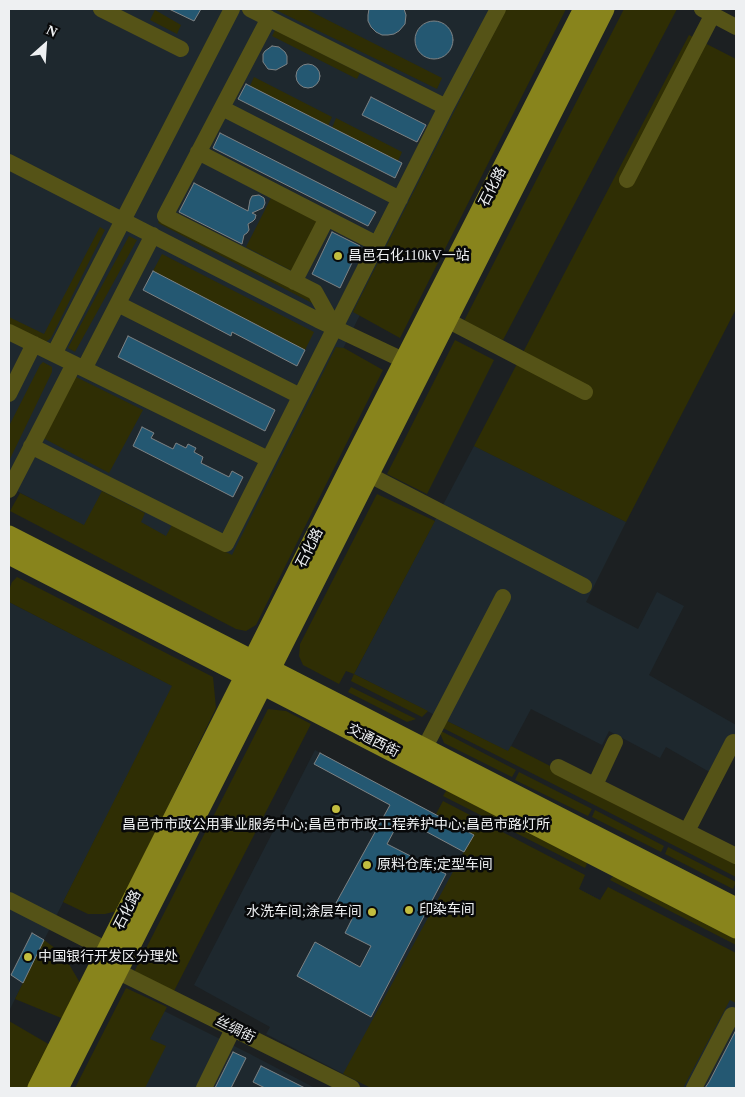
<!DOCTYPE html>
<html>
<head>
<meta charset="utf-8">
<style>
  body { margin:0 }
  #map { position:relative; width:745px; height:1097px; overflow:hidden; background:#1c2022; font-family:"Times New Roman",serif }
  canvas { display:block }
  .frame { position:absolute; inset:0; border:10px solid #eef0f2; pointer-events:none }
  .north { position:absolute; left:20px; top:20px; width:50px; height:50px; -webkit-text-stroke:4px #08090a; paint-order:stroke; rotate:26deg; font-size:14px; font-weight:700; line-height:20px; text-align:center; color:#eef0f2 }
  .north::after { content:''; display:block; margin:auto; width:18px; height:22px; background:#eef0f2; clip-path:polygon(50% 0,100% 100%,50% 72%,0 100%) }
</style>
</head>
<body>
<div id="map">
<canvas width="745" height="1097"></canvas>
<div class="frame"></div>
<div class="north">N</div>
</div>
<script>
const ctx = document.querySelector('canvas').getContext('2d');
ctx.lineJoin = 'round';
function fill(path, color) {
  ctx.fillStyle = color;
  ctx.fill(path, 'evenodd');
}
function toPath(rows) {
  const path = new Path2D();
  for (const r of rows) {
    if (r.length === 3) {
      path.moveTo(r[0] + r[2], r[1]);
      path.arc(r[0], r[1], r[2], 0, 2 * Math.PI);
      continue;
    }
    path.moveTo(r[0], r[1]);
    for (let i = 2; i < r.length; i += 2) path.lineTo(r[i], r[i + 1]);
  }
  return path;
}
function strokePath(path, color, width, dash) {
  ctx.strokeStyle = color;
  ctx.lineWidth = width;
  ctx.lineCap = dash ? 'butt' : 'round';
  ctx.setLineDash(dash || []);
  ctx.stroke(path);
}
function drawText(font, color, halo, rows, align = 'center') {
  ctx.font = font + ' "Times New Roman","Noto Sans SC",serif';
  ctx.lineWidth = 5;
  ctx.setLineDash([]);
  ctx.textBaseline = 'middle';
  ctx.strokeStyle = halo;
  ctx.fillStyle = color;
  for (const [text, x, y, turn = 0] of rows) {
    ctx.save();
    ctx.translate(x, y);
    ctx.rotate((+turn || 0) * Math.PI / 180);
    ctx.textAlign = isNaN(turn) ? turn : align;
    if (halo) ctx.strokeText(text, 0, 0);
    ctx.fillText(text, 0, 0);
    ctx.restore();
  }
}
fill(toPath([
  [9,9,514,9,219,595,9,487],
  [474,446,626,522,586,602,638,629,657,592,684,606,649,675,736,725,736,746,720,778,666,747,660,758,609,731,602,745,531,709,508,752,354,674],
  [9,602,173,686,44,940,32,933,11,975,23,983,9,1011],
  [315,750,474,835,736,970,736,1088,371,1088,266,1034,270,1027,194,985],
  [164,1011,250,1054,315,1088,125,1088]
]), '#1e282e');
fill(toPath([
  [277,9,306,9,442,78,437,89,276,10],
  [506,9,566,9,400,338,353,312],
  [624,9,677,9,503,340,464,321],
  [155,10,181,25,177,34,150,20],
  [275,30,360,73,357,79,272,36],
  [689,35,736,59,736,309,626,522,474,446],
  [254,77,332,117,328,126,250,86],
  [336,118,402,152,398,161,332,128],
  [272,196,318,221,292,271,246,247],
  [160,218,314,297,312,303,158,223],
  [100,227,105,230,51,338,46,342,9,324,9,317,44,334],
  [129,236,137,240,75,352,68,348],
  [162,254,314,332,305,350,153,271],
  [455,340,494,360,427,494,387,474],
  [336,347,344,348,383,370,256,625,246,631,236,629,10,511,20,493,84,525,102,491,145,513,141,522,166,536,172,525,232,555],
  [43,362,52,367,52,372,9,461,9,426,40,365],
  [74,376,143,410,109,473,45,439,43,434],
  [377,494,435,521,354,674,428,711,422,717,351,681,354,674,346,671,339,684,303,665,299,656,300,644],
  [17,577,213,677,216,708,117,911,105,914,88,914,63,902,172,686,9,602,9,590,12,582],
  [351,687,416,719,407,722,348,692],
  [268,709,286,711,311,724,173,993,133,974],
  [445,720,508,751,511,746,736,861,736,877,441,727],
  [441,731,516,770,512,777,444,743,440,733],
  [519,772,592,809,588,816,515,780],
  [449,789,585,859,587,864,585,868,443,796,446,791],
  [443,801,585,875,579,889,600,900,608,887,736,953,736,1003,730,1000,683,1088,371,1088,343,1074,473,835,436,814],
  [595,810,664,846,661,852,592,817],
  [668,847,736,882,733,889,665,854],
  [617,875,736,936,736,945,610,880,612,877],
  [44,940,63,954,86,993,71,1022,15,999],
  [126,988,167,1007,150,1039,166,1046,145,1088,75,1088],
  [9,1021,57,1049,37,1088,9,1088]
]), '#2f2e04');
const building = toPath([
  [169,9,201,9,194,21,169,9],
  [369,9,404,9,406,15,405,24,399,31,394,34,388,35,382,35,376,32,371,27,368,21,368,15,369,9],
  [434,40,19],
  [272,46,279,47,285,52,287,56,287,64,276,70,268,69,263,62,263,54,265,51,272,46],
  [308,76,12],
  [246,84,402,163,395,178,238,99,246,84],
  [371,97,426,125,417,142,362,115,371,97],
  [220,133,376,212,368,226,213,148,220,133],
  [194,183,248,211,250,200,252,196,259,195,264,198,265,203,263,208,252,213,256,215,255,219,253,221,248,224,249,230,247,233,244,235,242,244,179,212,194,183],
  [332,232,360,246,340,288,312,274,332,232],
  [153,271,305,350,297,366,232,332,231,336,143,290,153,271],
  [128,336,275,410,265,431,118,357,128,336],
  [142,427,154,433,151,438,173,449,176,443,186,448,188,444,196,448,194,452,203,457,201,463,229,477,232,471,243,477,233,497,133,446,142,427],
  [320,753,474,835,464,852,401,818,387,844,446,874,371,1017,297,976,315,942,360,967,371,946,345,933,355,913,336,903,390,805,314,764,320,753],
  [32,933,44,940,23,983,11,975,32,933],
  [736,1030,736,1088,705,1088,709,1082,736,1030],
  [233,1052,246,1058,231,1088,215,1088,233,1052],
  [261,1066,305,1088,265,1088,253,1082,261,1066]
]);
fill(building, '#245872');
strokePath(building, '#7d8284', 1);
strokePath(toPath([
  [101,9,181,49],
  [250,9,446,107],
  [702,9,736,27],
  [269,18,165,216,315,292,335,328],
  [222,108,400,199],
  [198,152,377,244],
  [9,162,318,320,405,361],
  [627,180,713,14],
  [294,282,327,218],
  [118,304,300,396],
  [447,320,585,392],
  [9,332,268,459],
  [54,354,232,9],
  [84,369,153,235],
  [9,394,34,344],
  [31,446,226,544,446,107,498,9],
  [358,469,584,586],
  [9,490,74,364],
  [424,749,503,597],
  [558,767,736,856],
  [595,785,615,742],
  [687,831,733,742],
  [9,900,107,950],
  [117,971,352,1088],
  [204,1088,233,1029],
  [694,1088,732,1015,736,1017]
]), '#555317', 16);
strokePath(toPath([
  [9,536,736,908],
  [9,554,736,928],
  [38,1088,351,466,584,9],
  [58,1088,604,9]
]), '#88841c', 21);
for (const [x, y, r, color] of [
  [338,256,5,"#c2bd3f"],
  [336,809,5,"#c2bd3f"],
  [367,865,5,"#c2bd3f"],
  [409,910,5,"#c2bd3f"],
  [372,912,5,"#c2bd3f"],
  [28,957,5,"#c2bd3f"]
]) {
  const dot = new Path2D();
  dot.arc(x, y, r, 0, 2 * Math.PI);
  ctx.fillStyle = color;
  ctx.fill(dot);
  strokePath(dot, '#08090a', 2);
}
drawText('14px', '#eef0f2', '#08090a', [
  ["石化路",493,187,-63],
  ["石化路",310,548,-63],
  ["交通西街",373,741,27],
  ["石化路",128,910,-63],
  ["丝绸街",235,1030,27]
]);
drawText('14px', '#eef0f2', '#08090a', [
  ["昌邑石化110kV一站",348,256],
  ["昌邑市市政公用事业服务中心;昌邑市市政工程养护中心;昌邑市路灯所",336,825,"center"],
  ["原料仓库;定型车间",377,865],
  ["印染车间",419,910],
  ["水洗车间;涂层车间",362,912,"right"],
  ["中国银行开发区分理处",38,957]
], 'left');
</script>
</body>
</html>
